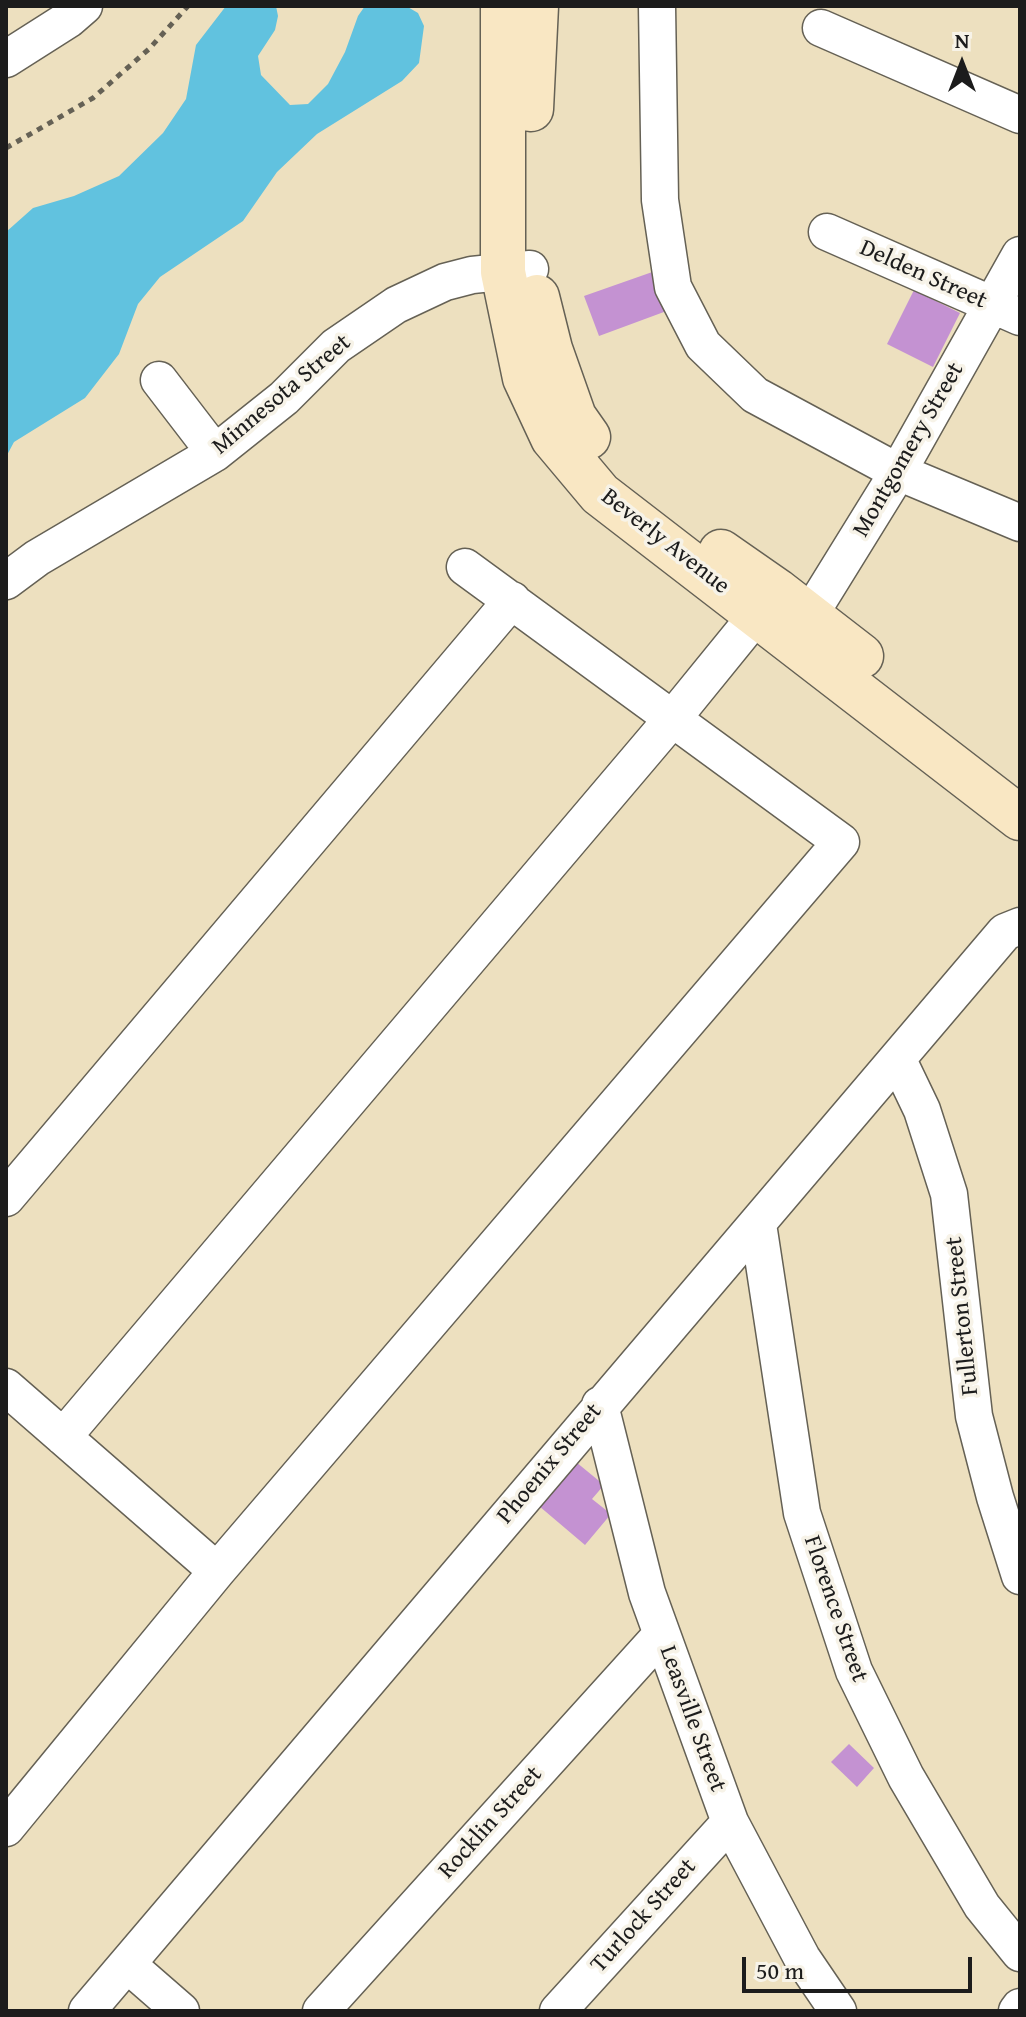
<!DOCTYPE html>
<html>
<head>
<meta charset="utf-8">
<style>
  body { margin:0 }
  #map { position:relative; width:1026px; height:2017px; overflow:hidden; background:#ede0bf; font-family:"Gentium Book Plus",serif }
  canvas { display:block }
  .frame { position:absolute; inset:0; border:8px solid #1c1c1c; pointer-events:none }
  .north { position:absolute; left:922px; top:24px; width:80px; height:80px; -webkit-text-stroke:6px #f7f3e8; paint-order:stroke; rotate:0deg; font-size:22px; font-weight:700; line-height:32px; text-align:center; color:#1c1c1c }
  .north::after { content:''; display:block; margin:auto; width:28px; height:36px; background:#1c1c1c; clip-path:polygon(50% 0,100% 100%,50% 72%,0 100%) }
  .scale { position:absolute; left:742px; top:1957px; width:230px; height:36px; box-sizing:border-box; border:4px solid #1c1c1c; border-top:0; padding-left:10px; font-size:24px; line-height:28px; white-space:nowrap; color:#1c1c1c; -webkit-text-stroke:6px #f7f3e8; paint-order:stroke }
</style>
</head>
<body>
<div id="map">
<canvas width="1026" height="2017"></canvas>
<div class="frame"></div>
<div class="north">N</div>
<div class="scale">50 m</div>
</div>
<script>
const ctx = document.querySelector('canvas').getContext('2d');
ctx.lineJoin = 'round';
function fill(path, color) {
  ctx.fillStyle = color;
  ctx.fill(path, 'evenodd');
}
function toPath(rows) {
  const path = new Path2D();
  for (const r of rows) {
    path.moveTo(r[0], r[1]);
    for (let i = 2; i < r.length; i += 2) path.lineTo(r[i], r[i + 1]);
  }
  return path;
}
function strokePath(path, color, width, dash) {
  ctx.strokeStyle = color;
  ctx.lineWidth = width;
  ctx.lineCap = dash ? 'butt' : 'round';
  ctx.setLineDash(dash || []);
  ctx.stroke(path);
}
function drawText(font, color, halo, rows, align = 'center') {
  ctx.font = font + ' "Gentium Book Plus",serif';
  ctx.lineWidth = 7;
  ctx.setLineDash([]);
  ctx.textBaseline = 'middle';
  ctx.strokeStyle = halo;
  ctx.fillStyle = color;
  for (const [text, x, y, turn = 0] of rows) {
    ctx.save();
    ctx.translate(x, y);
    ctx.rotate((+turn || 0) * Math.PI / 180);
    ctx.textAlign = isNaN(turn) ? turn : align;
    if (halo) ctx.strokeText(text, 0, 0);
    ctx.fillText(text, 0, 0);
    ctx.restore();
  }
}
fill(toPath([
  [226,6,276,6,278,16,275,30,258,56,261,75,290,105,308,104,328,84,345,52,358,16,365,6,406,6,418,13,424,26,419,63,402,81,317,134,277,172,243,221,160,277,138,304,119,354,85,398,14,442,6,457,6,232,33,208,74,196,119,176,163,133,186,99,196,45]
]), '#61c2df');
fill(toPath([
  [658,270,672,309,599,336,584,296],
  [914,290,960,313,933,367,887,344],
  [576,1462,604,1485,592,1499,611,1514,585,1545,539,1506],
  [849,1744,874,1768,857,1787,831,1762]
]), '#c492d2');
const street = toPath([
  [657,6,660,200,673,287,703,345,755,395,898,472,1020,523],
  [821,28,1020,115],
  [6,59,69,19,84,6],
  [827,232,1020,317],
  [159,380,215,453],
  [6,581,37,558,215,453,284,398,336,346,396,305,445,282,472,275,530,269],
  [796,637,898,472,1020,255],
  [898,1060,922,1110,949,1194,974,1416,995,1497,1020,1576],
  [6,1198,512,600],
  [758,1224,802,1513,854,1671,906,1777,982,1906,1020,1953],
  [6,1387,217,1571],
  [600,1405,647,1593,730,1822,802,1958,838,2011],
  [63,1437,673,718,773,595],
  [6,1828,217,1571,841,842,465,567],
  [127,1964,181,2011],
  [87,2011,1005,932,1020,926],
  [321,2011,661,1635],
  [558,2011,730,1822],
  [1017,2011,1020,2007]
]);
const secondary = toPath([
  [503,6,503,272,525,378,553,438,600,494,1020,818],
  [531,109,536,6],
  [537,297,550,349,574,417,588,437],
  [721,552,777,591,861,656]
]);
strokePath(street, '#656155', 39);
strokePath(secondary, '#656155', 47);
strokePath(toPath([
  [6,148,93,98,149,49,188,6]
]), '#656155', 5, [6, 6]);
strokePath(street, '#fff', 36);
strokePath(secondary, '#f9e7c3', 44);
drawText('24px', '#1c1c1c', '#f7f3e8', [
  ["Delden Street",923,275,24],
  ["Minnesota Street",282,395,-40],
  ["Montgomery Street",909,450,-60],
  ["Beverly Avenue",665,542,38],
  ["Fullerton Street",963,1316,-96],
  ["Phoenix Street",550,1464,-50],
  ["Florence Street",835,1609,71],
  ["Leasville Street",692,1719,70],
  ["Rocklin Street",491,1823,-48],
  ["Turlock Street",644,1916,-48]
]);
</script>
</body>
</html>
